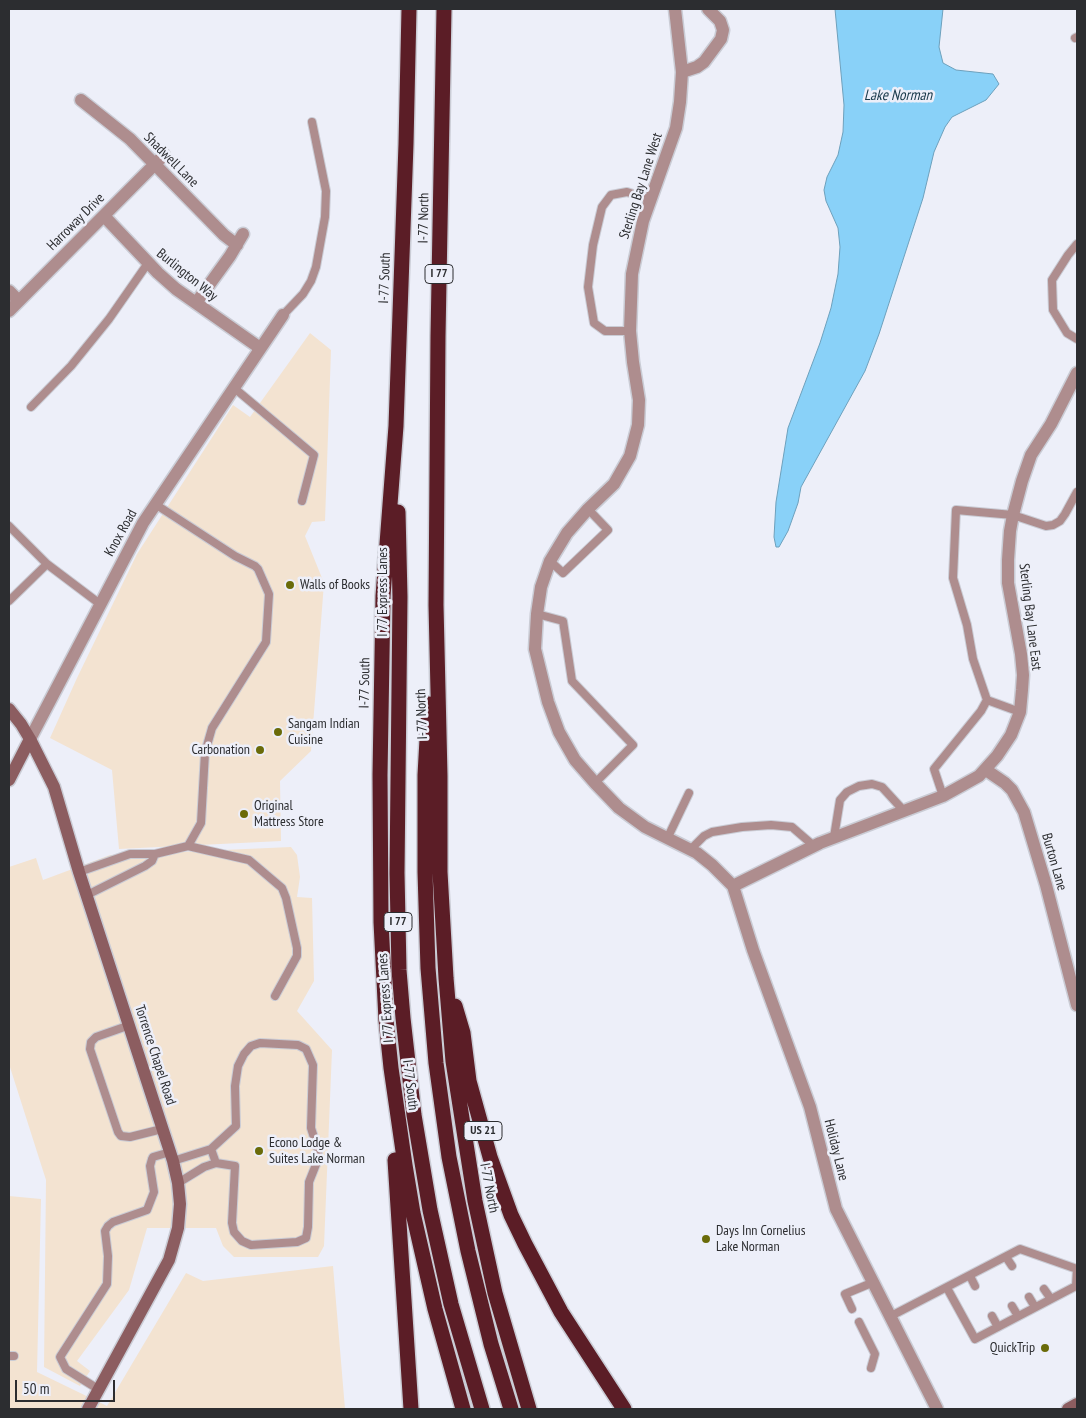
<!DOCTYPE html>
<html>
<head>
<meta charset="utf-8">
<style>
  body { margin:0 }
  #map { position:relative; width:1086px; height:1418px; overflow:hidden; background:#edeff9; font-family:"PT Sans Narrow",sans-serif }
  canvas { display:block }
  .frame { position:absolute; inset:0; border:10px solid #2c2d30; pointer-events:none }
  .scale { position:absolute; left:15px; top:1380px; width:100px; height:22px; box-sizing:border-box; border:2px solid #2c2d30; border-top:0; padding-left:6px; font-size:15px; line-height:18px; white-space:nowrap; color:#2c2d30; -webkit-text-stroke:4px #edeff9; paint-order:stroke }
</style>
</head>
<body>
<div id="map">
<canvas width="1086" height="1418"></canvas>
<div class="frame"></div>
<div class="scale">50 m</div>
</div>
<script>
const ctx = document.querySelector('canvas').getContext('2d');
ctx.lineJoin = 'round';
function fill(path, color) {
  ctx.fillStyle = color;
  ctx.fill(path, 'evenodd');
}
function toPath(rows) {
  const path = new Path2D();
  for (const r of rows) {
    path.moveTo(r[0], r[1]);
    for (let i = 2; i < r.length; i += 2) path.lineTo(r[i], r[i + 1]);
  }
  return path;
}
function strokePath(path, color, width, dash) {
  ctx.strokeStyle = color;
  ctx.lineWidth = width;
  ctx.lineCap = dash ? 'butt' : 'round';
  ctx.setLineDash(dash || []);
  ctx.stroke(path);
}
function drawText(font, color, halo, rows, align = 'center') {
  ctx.font = font + ' "PT Sans Narrow",sans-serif';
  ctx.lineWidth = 5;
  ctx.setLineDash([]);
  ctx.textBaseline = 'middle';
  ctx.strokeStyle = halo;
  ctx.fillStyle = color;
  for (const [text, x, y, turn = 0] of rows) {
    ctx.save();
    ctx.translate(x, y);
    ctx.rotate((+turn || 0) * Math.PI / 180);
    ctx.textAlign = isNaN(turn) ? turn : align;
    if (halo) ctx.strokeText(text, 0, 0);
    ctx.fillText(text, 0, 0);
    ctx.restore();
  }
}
fill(toPath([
  [310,333,331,350,325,521,312,522,305,536,324,583,311,751,280,781,281,841,119,849,112,770,50,738,77,678,137,554,233,405,250,417],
  [291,847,297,855,300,877,297,897,312,898,314,981,297,1011,332,1050,324,1246,318,1257,234,1257,223,1246,216,1228,147,1228,129,1290,77,1361,90,1371,80,1386,44,1367,46,1180,9,1064,9,867,36,858,43,880,110,855],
  [9,1196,41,1199,37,1372,107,1406,186,1273,203,1281,333,1266,345,1409,9,1409]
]), '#f3e3d1');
const water = toPath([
  [835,9,943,9,939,47,943,63,956,70,993,74,999,84,986,100,952,117,945,127,934,152,923,198,879,334,865,371,801,487,798,503,788,531,779,547,776,547,774,537,776,502,788,428,820,343,831,308,838,274,840,247,838,228,826,201,824,190,827,177,838,155,843,132,844,105,835,9]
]);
fill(water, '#89d1f8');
strokePath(water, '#6da0bc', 1);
const lane = toPath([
  [1075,38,1077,37],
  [1077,244,1068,255,1052,280,1053,310,1067,333,1077,339],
  [283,315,303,294,311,281,316,267,325,217,326,191,312,122],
  [630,331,605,331,594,323,588,287,593,245,602,207,611,195,627,192,651,200],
  [233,387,314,455,302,501],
  [31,407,71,366,109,319,148,263],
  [155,504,235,556,255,566,258,569,269,594,266,642,212,728,208,742,205,753,201,823,188,846,249,860,282,888,286,898,297,948,297,956,275,996],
  [9,526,47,564,100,604],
  [550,561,563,573,608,530,588,509],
  [9,601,47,564],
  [537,614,563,621,572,681,633,745,595,783],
  [987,700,1020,712],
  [943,796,934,769,981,711,987,700,973,659,967,625,953,578,956,510,1013,515,1046,526,1053,525,1060,521,1065,514,1077,492],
  [834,837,840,800,847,792,859,786,872,784,882,787,904,811],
  [667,839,689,793],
  [690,850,704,836,712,832,742,827,771,825,792,827,814,846],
  [155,854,188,846],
  [79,872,130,854,155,854,152,861,145,866,87,895],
  [130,1025,96,1037,91,1042,90,1049,118,1132,121,1136,130,1137,162,1129],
  [173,1161,211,1149],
  [178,1183,204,1167,216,1163,235,1166,232,1223,234,1232,242,1241,251,1245,297,1242,306,1238,308,1227,309,1182,317,1162,318,1150,311,1128,313,1065,306,1049,298,1045,260,1043,251,1046,244,1054,238,1066,235,1086,236,1126,211,1149,216,1163],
  [1006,1257,1012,1266],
  [970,1276,975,1286],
  [947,1288,975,1339,1076,1286,1077,1269],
  [1044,1289,1051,1299],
  [1029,1297,1035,1307],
  [1012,1306,1018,1316],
  [852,1309,845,1294,874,1282],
  [891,1316,1020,1249,1077,1269],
  [992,1316,998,1327],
  [859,1322,875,1354,871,1368],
  [9,1356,14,1356],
  [98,1389,66,1369,60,1357,107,1284,108,1256,105,1231,108,1226,113,1222,147,1210,154,1192,150,1166,152,1159,153,1157,170,1152]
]);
const street = toPath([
  [675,9,682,72,680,102,676,128,643,221,632,274,630,331,633,362,639,400,638,425,630,456,614,484,588,509,567,533,550,561,541,587,537,614,535,649,548,702,559,732,575,760,595,783,619,808,645,827,697,853,712,865,733,886],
  [682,72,697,67,704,62,721,39,723,30,720,21,708,9],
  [81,100,130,139,224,235,237,245],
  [104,216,158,273,176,289,260,348],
  [9,291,19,301],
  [196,303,230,256,243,234],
  [9,311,164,155],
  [30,739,143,523,283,315],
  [986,770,1005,783,1012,790,1024,812,1046,885,1077,1005],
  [733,886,820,843,943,796,979,776,997,756,1011,735,1020,712,1022,690,1023,675,1021,654,1008,583,1008,560,1010,531,1013,515,1022,481,1031,455,1051,424,1077,373],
  [733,886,753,950,810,1107,836,1209,937,1409]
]);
const secondary = toPath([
  [9,709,21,724,30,739,54,787,79,872,173,1161,178,1183,180,1204,178,1228,169,1260,88,1409],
  [9,780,30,739],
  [1068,1409,1077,1404]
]);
const highway = toPath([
  [409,9,406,144,396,426,383,596,380,775,381,922,386,1020,391,1068,405,1165,413,1213,435,1309,463,1409],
  [444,9,438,336,436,605,440,776,440,872,446,978,453,1061,475,1201,495,1293,529,1409],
  [398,512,400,597,397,873,399,970,403,1018,414,1115,430,1210,451,1304,482,1409],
  [429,704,425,775,425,872,428,968,436,1063,449,1157,468,1251,491,1344,511,1409],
  [455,1006,463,1033,469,1081,490,1157,511,1215,525,1244,561,1312,624,1409],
  [395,1160,411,1409]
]);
strokePath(lane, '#caccd5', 10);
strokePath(street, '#caccd5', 15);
strokePath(secondary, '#caccd5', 15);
strokePath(highway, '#caccd5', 18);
strokePath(lane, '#ae8d8e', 8);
strokePath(street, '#ae8d8e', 12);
strokePath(secondary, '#8c5d60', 12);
strokePath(highway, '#5b1d26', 15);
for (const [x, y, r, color] of [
  [290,585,5,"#6a6b09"],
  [278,732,5,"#6a6b09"],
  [260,750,5,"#6a6b09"],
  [244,814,5,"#6a6b09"],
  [259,1151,5,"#6a6b09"],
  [706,1239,5,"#6a6b09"],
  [1045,1348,5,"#6a6b09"]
]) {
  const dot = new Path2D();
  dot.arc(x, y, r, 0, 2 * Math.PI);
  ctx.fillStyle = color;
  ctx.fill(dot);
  strokePath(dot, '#edeff9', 2);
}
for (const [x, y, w] of [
  [439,274,28],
  [398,922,28],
  [483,1131,38]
]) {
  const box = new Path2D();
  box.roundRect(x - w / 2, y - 9.5, w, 19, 4);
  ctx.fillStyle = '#edeff9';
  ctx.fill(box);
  strokePath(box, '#2c2d30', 1);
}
drawText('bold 12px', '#2c2d30', null, [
  ["I 77",439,274],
  ["I 77",398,922],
  ["US 21",483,1131]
]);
drawText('14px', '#2c2d30', '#edeff9', [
  ["Shadwell Lane",171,160,45],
  ["Sterling Bay Lane West",641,186,-72],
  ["I-77 North",424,218,-89],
  ["Harroway Drive",76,222,-45],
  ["Burlington Way",187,275,39],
  ["I-77 South",385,278,-88],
  ["Knox Road",121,533,-61],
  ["I 77 Express Lanes",383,592,-90],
  ["Sterling Bay Lane East",1030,617,83],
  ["I-77 South",365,683,-89],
  ["I-77 North",422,714,-92],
  ["Burton Lane",1054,862,74],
  ["I 77 Express Lanes",386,998,-94],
  ["Torrence Chapel Road",155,1055,72],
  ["I-77 South",410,1085,83],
  ["Holiday Lane",836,1150,76],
  ["I-77 North",489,1188,79]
]);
drawText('14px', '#2c2d30', '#edeff9', [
  ["Walls of Books",300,585],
  ["Sangam Indian",288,724],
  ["Cuisine",288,740],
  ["Carbonation",250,750,"right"],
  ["Original",254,806],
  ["Mattress Store",254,822],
  ["Econo Lodge &",269,1143],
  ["Suites Lake Norman",269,1159],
  ["Days Inn Cornelius",716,1231],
  ["Lake Norman",716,1247],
  ["QuickTrip",1035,1348,"right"]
], 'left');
drawText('italic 15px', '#173849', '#edeff9', [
  ["Lake Norman",898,96]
]);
</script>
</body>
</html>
